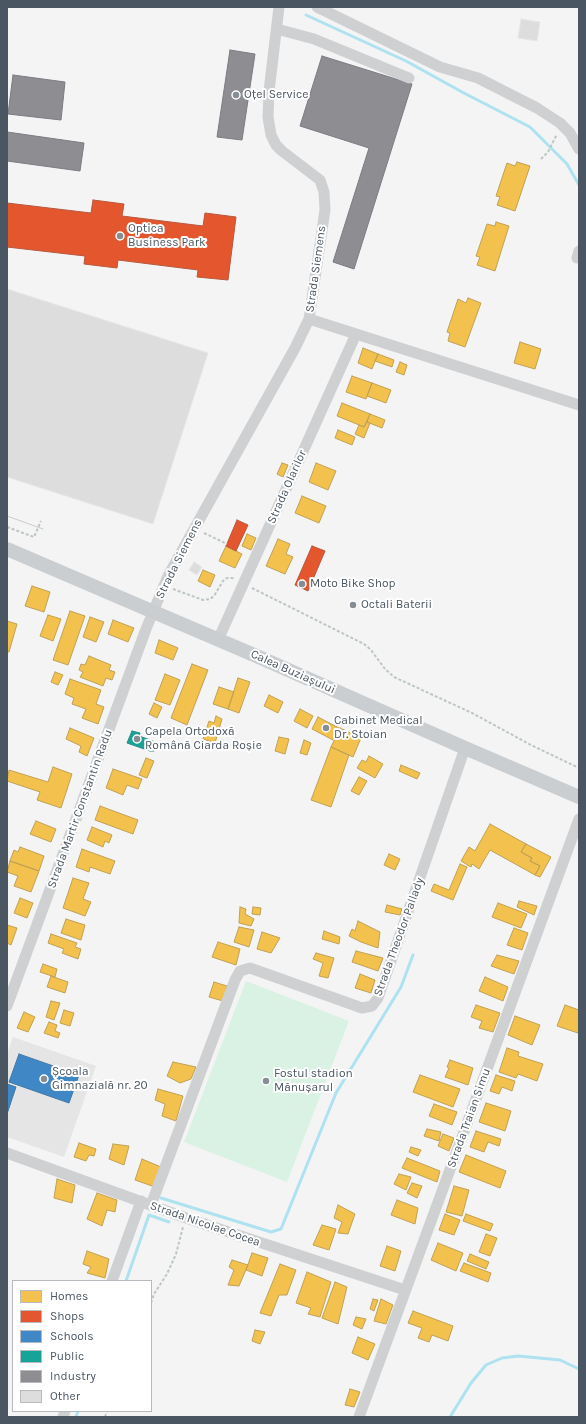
<!DOCTYPE html>
<html>
<head>
<meta charset="utf-8">
<style>
  body { margin:0 }
  #map { position:relative; width:586px; height:1424px; overflow:hidden; background:#f4f4f4; font-family:Karla,sans-serif }
  canvas { display:block }
  .frame { position:absolute; inset:0; border:8px solid #4a5661; pointer-events:none }
  .legend { position:absolute; left:12px; top:1280px; width:140px; height:132px; box-sizing:border-box; background:#fff; border:1px solid #b7bbc0; margin:0; padding:5px 7px; list-style:none; font-size:12px; color:#4a5661 }
  .legend li { display:flex; align-items:center; gap:8px; height:20px }
  .legend b { width:20px; border:1px solid #b7bbc0 }
</style>
</head>
<body>
<div id="map">
<canvas width="586" height="1424"></canvas>
<div class="frame"></div>
<ul class="legend">
<li><b style="height:11px;background:#f2c14e"></b>Homes</li>
<li><b style="height:11px;background:#e4572e"></b>Shops</li>
<li><b style="height:11px;background:#3f88c5"></b>Schools</li>
<li><b style="height:11px;background:#17a398"></b>Public</li>
<li><b style="height:11px;background:#8d8d92"></b>Industry</li>
<li><b style="height:11px;background:#ddddde"></b>Other</li>
</ul>
</div>
<script>
const ctx = document.querySelector('canvas').getContext('2d');
ctx.lineJoin = 'round';
function fill(path, color) {
  ctx.fillStyle = color;
  ctx.fill(path, 'evenodd');
}
function toPath(rows) {
  const path = new Path2D();
  for (const r of rows) {
    path.moveTo(r[0], r[1]);
    for (let i = 2; i < r.length; i += 2) path.lineTo(r[i], r[i + 1]);
  }
  return path;
}
function strokePath(path, color, width, dash) {
  ctx.strokeStyle = color;
  ctx.lineWidth = width;
  ctx.lineCap = dash ? 'butt' : 'round';
  ctx.setLineDash(dash || []);
  ctx.stroke(path);
}
function drawText(font, color, halo, rows, align = 'center') {
  ctx.font = font + ' Karla,sans-serif';
  ctx.lineWidth = 4;
  ctx.setLineDash([]);
  ctx.textBaseline = 'middle';
  ctx.strokeStyle = halo;
  ctx.fillStyle = color;
  for (const [text, x, y, turn = 0] of rows) {
    ctx.save();
    ctx.translate(x, y);
    ctx.rotate((+turn || 0) * Math.PI / 180);
    ctx.textAlign = isNaN(turn) ? turn : align;
    if (halo) ctx.strokeText(text, 0, 0);
    ctx.fillText(text, 0, 0);
    ctx.restore();
  }
}
fill(toPath([
  [13,1037,96,1066,64,1157,7,1137,7,1054]
]), '#e6e5e6');
fill(toPath([
  [246,981,349,1021,287,1182,184,1142]
]), '#d9f2e3');
const homes = toPath([
  [517,162,530,166,515,211,497,205,500,197,496,196,507,163,515,166,517,162],
  [496,222,509,226,495,271,477,265,480,257,476,256,487,224,495,226,496,222],
  [468,298,481,303,465,347,448,341,450,333,447,332,458,299,466,303,468,298],
  [520,342,541,349,535,369,514,363,520,342],
  [363,348,378,354,372,369,358,363,363,348],
  [378,354,394,360,392,367,375,361,378,354],
  [400,362,407,365,404,375,396,372,400,362],
  [352,376,372,383,366,399,346,392,352,376],
  [372,383,391,390,386,403,367,396,372,383],
  [342,403,370,414,364,427,337,416,342,403],
  [370,414,385,420,382,428,367,422,370,414],
  [367,422,370,423,364,438,355,434,359,425,364,427,367,422],
  [338,430,355,437,352,445,335,438,338,430],
  [282,463,288,465,283,477,277,474,282,463],
  [316,463,336,471,328,490,309,482,316,463],
  [302,496,326,506,319,523,295,513,302,496],
  [247,534,256,538,251,550,242,546,247,534],
  [278,539,290,544,286,554,293,557,285,574,266,566,278,539],
  [226,546,242,554,235,568,219,561,226,546],
  [203,570,215,575,210,587,198,581,203,570],
  [32,586,50,592,44,612,25,606,32,586],
  [70,611,85,616,68,665,53,660,70,611],
  [48,615,61,619,53,641,40,636,48,615],
  [90,617,104,622,96,642,83,637,90,617],
  [113,620,134,628,128,642,108,634,113,620],
  [7,621,17,624,9,652,7,652,7,621],
  [159,640,178,648,173,660,155,653,159,640],
  [89,656,111,665,109,670,115,672,112,680,106,678,103,686,80,677,83,672,79,670,81,664,85,665,89,656],
  [192,664,208,670,187,725,171,718,192,664],
  [55,672,63,675,58,685,51,682,55,672],
  [165,674,180,680,170,705,155,700,165,674],
  [238,678,250,682,239,713,228,709,238,678],
  [70,679,101,690,96,704,104,707,98,724,82,718,86,709,72,704,74,698,65,694,70,679],
  [219,687,234,692,228,709,213,704,219,687],
  [269,695,283,702,278,713,264,706,269,695],
  [154,703,162,707,157,718,149,714,154,703],
  [300,709,313,716,307,728,294,721,300,709],
  [216,716,222,719,215,743,203,739,209,721,214,723,216,716],
  [318,717,339,728,333,740,312,729,318,717],
  [70,728,94,738,87,756,79,752,81,746,66,739,70,728],
  [340,728,361,738,353,757,331,747,340,728],
  [279,737,289,739,285,754,275,751,279,737],
  [304,740,311,743,307,755,300,753,304,740],
  [331,747,349,755,331,807,311,800,331,747],
  [369,756,383,764,375,778,357,768,362,760,366,762,369,756],
  [146,758,154,761,147,778,139,775,146,758],
  [401,765,420,773,417,779,399,771,401,765],
  [53,767,72,774,61,808,37,800,40,792,7,781,9,770,48,782,53,767],
  [113,769,142,779,138,789,127,785,123,795,106,788,113,769],
  [359,777,367,781,359,795,351,791,359,777],
  [100,806,138,820,133,834,95,820,100,806],
  [36,821,56,829,51,842,30,834,36,821],
  [490,824,526,844,521,852,532,858,530,861,540,866,535,875,490,850,479,869,472,864,471,867,461,861,469,847,475,851,490,824],
  [92,827,112,835,109,843,105,841,103,847,87,840,92,827],
  [526,844,551,857,540,877,535,875,540,866,530,861,532,858,521,852,526,844],
  [20,847,44,856,39,871,10,861,14,850,18,852,20,847],
  [82,849,115,861,110,874,90,867,89,872,76,867,82,849],
  [389,854,400,859,395,870,384,865,389,854],
  [10,861,39,871,31,892,14,886,18,876,7,872,10,861],
  [460,864,467,867,453,900,431,891,434,884,449,890,460,864],
  [73,878,89,883,83,899,91,902,85,916,63,908,73,878],
  [20,898,33,903,27,918,14,913,20,898],
  [519,901,537,906,534,915,517,907,519,901],
  [498,903,527,914,521,928,492,917,498,903],
  [387,905,402,909,400,915,385,912,387,905],
  [240,907,246,909,245,914,254,919,251,926,239,923,240,907],
  [253,907,261,908,260,915,252,914,253,907],
  [66,919,85,925,81,940,61,933,66,919],
  [358,921,380,932,378,948,361,942,349,936,352,929,355,931,358,921],
  [7,925,17,928,11,945,7,943,7,925],
  [239,927,254,930,249,947,234,942,239,927],
  [514,928,528,933,522,950,507,945,514,928],
  [324,931,340,937,339,944,322,939,324,931],
  [262,932,280,938,271,953,257,949,262,932],
  [51,934,77,943,75,947,81,949,78,959,62,953,64,949,48,943,51,934],
  [218,942,240,949,236,965,212,957,218,942],
  [356,951,383,958,378,971,352,962,356,951],
  [316,953,334,958,328,978,319,976,323,963,313,959,316,953],
  [497,955,519,961,514,974,491,966,497,955],
  [43,964,57,969,55,977,40,972,43,964],
  [360,974,375,980,371,993,355,988,360,974],
  [51,976,68,982,65,993,47,987,51,976],
  [485,977,508,987,503,1001,479,991,485,977],
  [214,982,227,986,223,1001,209,997,214,982],
  [51,1001,60,1003,54,1020,46,1017,51,1001],
  [476,1005,500,1013,493,1032,479,1028,482,1021,471,1017,476,1005],
  [565,1005,579,1010,579,1030,578,1033,557,1026,565,1005],
  [64,1010,74,1013,70,1026,60,1023,64,1010],
  [24,1012,35,1017,28,1032,17,1028,24,1012],
  [515,1016,540,1025,532,1045,508,1035,515,1016],
  [49,1022,57,1025,55,1031,60,1033,58,1038,44,1033,49,1022],
  [507,1048,519,1052,518,1056,543,1064,537,1081,518,1074,516,1078,499,1072,507,1048],
  [450,1060,473,1068,468,1085,445,1077,449,1068,447,1067,450,1060],
  [173,1062,196,1067,191,1079,180,1083,167,1076,173,1062],
  [420,1075,460,1089,453,1107,413,1092,420,1075],
  [496,1075,515,1081,512,1091,502,1087,499,1094,490,1091,496,1075],
  [158,1089,183,1096,176,1121,162,1116,165,1104,155,1100,158,1089],
  [486,1103,511,1111,505,1131,479,1122,486,1103],
  [434,1104,457,1112,452,1125,429,1116,434,1104],
  [427,1129,441,1132,439,1141,424,1136,427,1129],
  [476,1131,501,1139,499,1146,488,1142,484,1152,470,1147,476,1131],
  [443,1134,454,1138,449,1151,438,1146,443,1134],
  [79,1143,96,1149,94,1156,89,1155,86,1161,74,1157,79,1143],
  [113,1144,129,1146,124,1165,109,1159,113,1144],
  [411,1147,421,1150,418,1156,409,1152,411,1147],
  [466,1155,506,1171,500,1188,459,1172,466,1155],
  [407,1158,440,1171,437,1182,402,1168,407,1158],
  [142,1159,161,1167,155,1187,135,1180,142,1159],
  [399,1174,411,1177,406,1190,394,1184,399,1174],
  [57,1179,75,1185,72,1203,54,1198,57,1179],
  [412,1183,422,1186,417,1198,407,1193,412,1183],
  [454,1186,469,1190,462,1216,446,1212,454,1186],
  [97,1193,117,1200,115,1212,107,1210,102,1226,87,1219,97,1193],
  [397,1200,418,1208,415,1224,391,1215,397,1200],
  [338,1205,355,1214,348,1234,338,1233,342,1222,334,1218,338,1205],
  [445,1214,460,1220,454,1235,439,1230,445,1214],
  [466,1214,493,1224,490,1231,463,1221,466,1214],
  [322,1225,336,1229,329,1250,313,1245,322,1225],
  [486,1234,497,1238,490,1256,479,1252,486,1234],
  [438,1243,463,1253,456,1271,431,1260,438,1243],
  [387,1246,401,1251,395,1271,380,1266,387,1246],
  [87,1251,109,1259,105,1278,87,1273,91,1267,83,1264,87,1251],
  [252,1253,268,1258,262,1276,246,1270,252,1253],
  [470,1254,489,1262,486,1269,467,1261,470,1254],
  [232,1260,248,1265,239,1286,228,1285,234,1270,229,1267,232,1260],
  [464,1263,491,1273,488,1282,460,1271,464,1263],
  [280,1264,296,1270,287,1295,279,1295,271,1316,260,1313,280,1264],
  [307,1272,331,1282,320,1317,308,1314,311,1308,296,1303,307,1272],
  [335,1282,347,1287,338,1324,322,1318,335,1282],
  [373,1299,378,1300,374,1311,370,1309,373,1299],
  [381,1299,393,1305,386,1324,374,1321,381,1299],
  [413,1311,453,1326,448,1341,432,1335,429,1342,418,1338,422,1328,408,1323,413,1311],
  [356,1317,366,1319,362,1329,353,1325,356,1317],
  [255,1330,265,1332,260,1344,252,1341,255,1330],
  [358,1337,375,1344,368,1360,352,1353,358,1337],
  [350,1389,360,1392,354,1407,345,1405,350,1389]
]);
fill(homes, '#f2c14e');
strokePath(homes, '#c0a154', 1);
const shops = toPath([
  [93,200,124,204,122,216,203,226,205,213,236,217,228,280,197,277,198,270,118,260,117,268,84,264,85,256,7,247,7,203,91,213,93,200],
  [237,520,248,525,236,551,226,546,237,520],
  [312,546,325,551,308,591,295,585,312,546]
]);
fill(shops, '#e4572e');
strokePath(shops, '#b6573d', 1);
const schools = toPath([
  [19,1054,79,1075,69,1103,9,1082,19,1054],
  [7,1084,16,1087,7,1114,7,1084]
]);
fill(schools, '#3f88c5');
strokePath(schools, '#4279a7', 1);
const public = toPath([
  [132,731,140,733,139,736,153,741,155,744,156,748,154,751,150,751,127,743,132,731]
]);
fill(public, '#17a398');
strokePath(public, '#268c88', 1);
const industry = toPath([
  [230,50,255,54,242,140,217,137,230,50],
  [322,56,412,84,354,269,333,262,369,148,300,126,322,56],
  [13,75,65,82,61,120,8,114,13,75],
  [7,132,84,143,80,171,7,161,7,132]
]);
fill(industry, '#8d8d92');
strokePath(industry, '#797c83', 1);
strokePath(toPath([
  [306,15,406,61,462,92,530,127,567,164,579,185],
  [161,1198,271,1232,281,1229,336,1093,401,987,413,955],
  [126,1281,149,1215,169,1222],
  [76,1417,78,1411],
  [450,1417,471,1383,486,1365,502,1358,518,1356,560,1360,579,1369]
]), '#aee2f0', 3);
const building = toPath([
  [521,19,540,22,537,41,518,38,521,19],
  [7,289,208,353,153,524,7,477,7,289],
  [194,562,202,567,197,575,189,570,194,562]
]);
fill(building, '#ddddde');
strokePath(building, '#e5e6e7', 1);
strokePath(toPath([
  [541,159,548,152,557,134],
  [7,527,34,537,41,521],
  [204,533,227,544],
  [252,588,364,644,371,650,385,669,394,677,472,713,531,745,579,768],
  [173,589,203,600,210,599,214,596,223,581,227,578,232,578,235,579],
  [151,1303,154,1294,167,1274,176,1254,183,1227],
  [105,1417,107,1411]
]), '#bcc7c4', 2, [3, 2]);
strokePath(toPath([
  [317,7,440,67,478,78,537,108,560,123,570,133,579,149],
  [277,29,314,39,409,78],
  [577,258,579,251],
  [309,319,579,405],
  [218,640,356,334],
  [7,1006,146,629,168,576,295,348,309,319,325,210,324,192,320,180,282,151,276,145,271,135,268,117,269,91,279,7],
  [7,1153,186,1218,405,1290],
  [151,1205,235,980,240,971,250,968,362,1008,372,1006,378,998,465,748],
  [112,1281,141,1201],
  [63,1417,65,1411],
  [359,1417,579,819]
]), '#ced0d2', 11);
strokePath(toPath([
  [7,549,261,658,465,748,579,797]
]), '#caced1', 14);
strokePath(toPath([
  [7,516,43,529]
]), '#c9cacc', 1);
for (const [x, y, r, color] of [
  [236,95,4,"#868d94"],
  [120,236,4,"#868d94"],
  [302,584,4,"#868d94"],
  [353,605,4,"#868d94"],
  [326,728,4,"#868d94"],
  [137,739,4,"#868d94"],
  [44,1079,4,"#868d94"],
  [266,1081,4,"#868d94"]
]) {
  const dot = new Path2D();
  dot.arc(x, y, r, 0, 2 * Math.PI);
  ctx.fillStyle = color;
  ctx.fill(dot);
  strokePath(dot, '#fff', 1.5);
}
drawText('12px', '#4a5661', '#fff', [
  ["Oțel Service",244,95],
  ["Optica",128,229],
  ["Business Park",128,243],
  ["Moto Bike Shop",310,584],
  ["Octali Baterii",361,605],
  ["Cabinet Medical",334,721],
  ["Dr. Stoian",334,735],
  ["Capela Ortodoxă",145,732],
  ["Română Ciarda Roșie",145,746],
  ["Școala",52,1072],
  ["Gimnazială nr. 20",52,1086],
  ["Fostul stadion",274,1074],
  ["Mănușarul",274,1088]
], 'left');
drawText('12px', '#4a5661', '#fff', [
  ["Strada Siemens",316,269,-82],
  ["Strada Olarilor",287,487,-66],
  ["Strada Siemens",179,559,-63],
  ["Calea Buziașului",293,672,24],
  ["Strada Martir Constantin Radu",80,809,-70],
  ["Strada Theodor Pallady",399,937,-70],
  ["Strada Traian Simu",469,1118,-70],
  ["Strada Nicolae Cocea",205,1224,19]
]);
</script>
</body>
</html>
